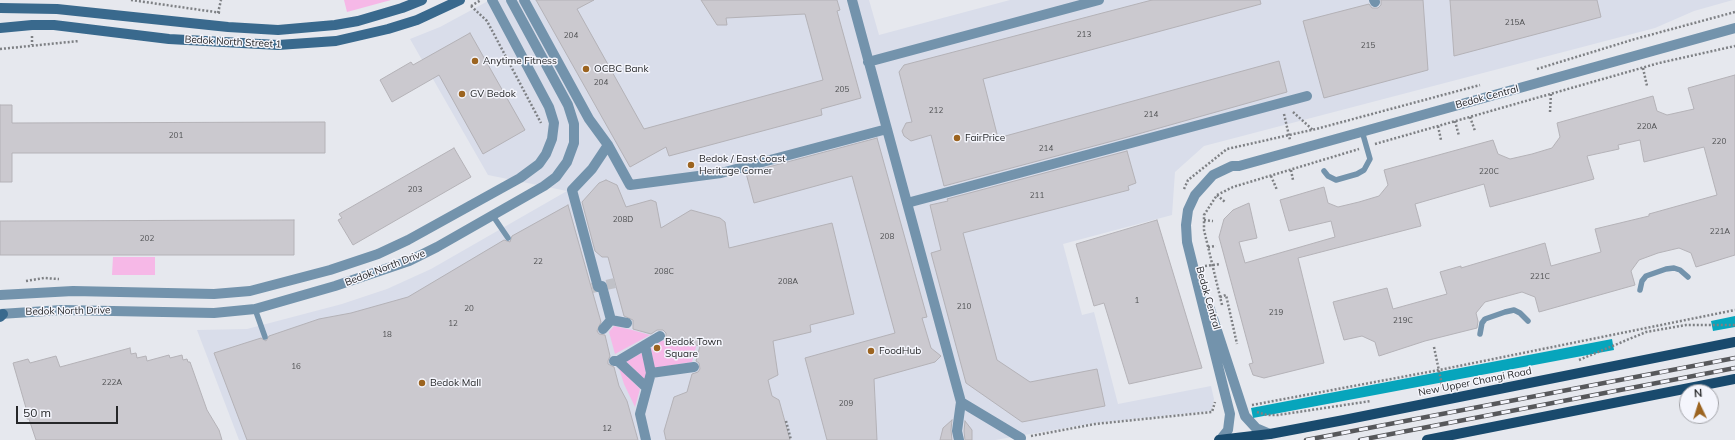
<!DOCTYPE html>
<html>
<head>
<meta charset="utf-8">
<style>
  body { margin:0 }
  #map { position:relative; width:1735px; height:440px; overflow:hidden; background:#e6e8ee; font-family:Mulish,sans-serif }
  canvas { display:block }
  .north { position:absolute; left:1679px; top:384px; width:40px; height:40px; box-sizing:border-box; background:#f4f5fc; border:1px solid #a2a3a8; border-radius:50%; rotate:356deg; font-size:11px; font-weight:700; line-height:16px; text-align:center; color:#262729 }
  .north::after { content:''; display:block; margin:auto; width:14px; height:18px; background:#9c6420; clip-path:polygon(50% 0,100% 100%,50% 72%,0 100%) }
  .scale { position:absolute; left:16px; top:406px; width:102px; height:18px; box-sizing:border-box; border:2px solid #262729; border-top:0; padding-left:5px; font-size:12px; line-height:14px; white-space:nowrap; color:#262729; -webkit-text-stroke:3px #f4f5fc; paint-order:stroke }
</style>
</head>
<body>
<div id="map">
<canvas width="1735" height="440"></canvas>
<div class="north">N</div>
<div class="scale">50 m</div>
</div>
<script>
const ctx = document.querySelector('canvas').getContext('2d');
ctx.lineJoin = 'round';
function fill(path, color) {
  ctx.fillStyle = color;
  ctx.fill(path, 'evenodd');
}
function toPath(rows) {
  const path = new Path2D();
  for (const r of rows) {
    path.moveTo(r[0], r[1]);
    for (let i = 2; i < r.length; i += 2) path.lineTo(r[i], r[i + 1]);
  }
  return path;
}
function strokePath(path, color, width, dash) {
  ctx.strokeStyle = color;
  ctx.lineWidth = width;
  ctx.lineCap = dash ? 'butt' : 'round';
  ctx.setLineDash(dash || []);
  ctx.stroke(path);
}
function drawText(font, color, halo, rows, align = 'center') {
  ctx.font = font + ' Mulish,sans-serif';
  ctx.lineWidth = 3;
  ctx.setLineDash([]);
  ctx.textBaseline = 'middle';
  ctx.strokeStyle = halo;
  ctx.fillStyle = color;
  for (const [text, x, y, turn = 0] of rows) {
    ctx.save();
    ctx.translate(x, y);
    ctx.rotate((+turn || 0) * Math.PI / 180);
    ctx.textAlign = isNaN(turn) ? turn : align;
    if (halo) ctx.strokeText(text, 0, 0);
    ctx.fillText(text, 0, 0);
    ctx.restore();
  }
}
fill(toPath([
  [490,0,869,0,879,35,1010,0,1733,0,1694,11,1655,28,1204,146,1175,172,1172,215,1063,244,1082,315,1094,312,1118,404,1211,386,1214,399,1211,411,1095,423,995,440,239,440,197,330,247,329,342,304,387,289,431,269,567,191,488,175,410,39,440,27]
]), '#d9ddea');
fill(toPath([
  [344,0,391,0,347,12],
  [113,257,155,257,155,275,112,275],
  [614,326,632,330,650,335,615,354,609,332],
  [668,340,687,346,697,343,692,362,654,368,651,348,661,341],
  [642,353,646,373,645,380,626,361],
  [619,368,640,389,635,407,624,384]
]), '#f6b8e7');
fill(toPath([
  [1735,316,1735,327,1713,331,1711,321],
  [1612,339,1614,350,1253,418,1251,408]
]), '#07a5bc');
const building = toPath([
  [536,0,594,0,577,9,644,129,823,80,805,14,726,18,727,25,717,25,701,0,837,0,840,10,837,11,861,98,821,109,822,115,669,156,666,147,630,167,536,0],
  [1152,0,1260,0,1261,4,983,79,998,138,1279,61,1287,92,1124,138,944,186,931,135,911,141,904,136,902,131,906,123,912,122,899,72,904,65,1152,0],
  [1381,0,1423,0,1428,70,1324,98,1303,21,1369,4,1372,8,1378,8,1381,5,1381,0],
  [1450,0,1597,0,1601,17,1454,56,1450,0],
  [470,33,525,130,483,154,439,75,392,102,380,80,411,62,413,65,470,33],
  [1735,75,1735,255,1696,267,1691,253,1679,248,1658,253,1639,260,1631,271,1635,285,1539,312,1535,297,1522,292,1485,302,1476,313,1478,321,1477,328,1425,341,1379,356,1375,342,1362,336,1344,340,1333,302,1387,288,1393,309,1447,294,1440,272,1461,266,1461,268,1545,243,1551,266,1601,252,1595,229,1649,216,1649,214,1717,195,1704,147,1644,162,1640,140,1618,145,1619,149,1587,156,1594,179,1490,207,1484,184,1415,204,1421,226,1298,258,1324,363,1264,378,1253,375,1249,364,1253,363,1219,237,1224,219,1233,210,1249,203,1257,238,1239,242,1245,263,1335,237,1331,221,1289,231,1280,200,1324,187,1328,203,1338,207,1359,202,1379,196,1388,185,1384,170,1493,140,1498,154,1510,159,1532,154,1552,148,1560,137,1557,123,1653,96,1657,111,1667,115,1694,109,1688,88,1735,75],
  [0,105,12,105,12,123,325,122,325,153,12,153,12,182,0,182,0,105],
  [877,138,927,317,922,318,931,348,941,356,935,362,874,379,877,440,827,440,805,358,895,333,852,176,754,203,746,173,877,138],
  [454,148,471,177,353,245,338,220,342,218,339,214,454,148],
  [1127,151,1136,183,1128,186,1129,190,963,233,997,360,1030,382,1097,369,1105,406,1022,422,966,383,931,253,941,250,930,205,948,201,947,199,1127,151],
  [606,180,617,185,626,207,651,200,656,202,661,228,691,210,720,218,725,222,729,248,832,223,854,314,810,325,811,332,773,341,778,375,768,380,772,396,779,400,790,440,666,440,664,431,674,397,687,392,692,374,698,372,700,369,699,363,696,361,700,346,666,337,666,333,663,330,657,330,651,334,633,329,633,320,624,316,608,257,602,257,595,251,582,202,599,183,606,180],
  [568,205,601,322,597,331,599,334,605,335,610,356,608,361,608,364,614,367,619,386,627,401,638,440,247,440,214,353,261,338,266,341,269,336,319,319,351,313,408,297,504,240,510,242,512,236,568,205],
  [294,220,294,255,0,255,0,221,294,220],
  [1157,220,1202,368,1129,384,1104,303,1094,306,1076,244,1157,220],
  [130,348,131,354,136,353,137,358,146,356,147,361,169,355,170,358,182,355,183,360,187,359,188,362,190,362,207,410,219,430,222,440,36,440,29,419,27,419,24,409,26,408,13,363,28,359,30,363,56,356,60,367,130,348],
  [952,420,951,430,952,440,940,440,943,428,952,420],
  [965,421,972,430,972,440,965,440,964,431,965,421]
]);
fill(building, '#cbc9cf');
strokePath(building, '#b4b2b7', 1);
strokePath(toPath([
  [592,288,615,283]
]), '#c0c1c7', 10, [10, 5]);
strokePath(toPath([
  [131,0,222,13],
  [471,6,487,21,541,123],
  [471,6,481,0],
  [218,13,221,0],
  [32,36,32,45],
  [0,49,79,41],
  [1643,68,1647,86],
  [1537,69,1635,39,1735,12],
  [1293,112,1313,130],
  [1550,112,1551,93],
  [1284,114,1290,140],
  [1470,117,1475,131],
  [1455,121,1459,136],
  [1438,126,1441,140],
  [1375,144,1659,63,1735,46],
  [1291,170,1293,180],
  [1271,176,1277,190],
  [1184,189,1188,180,1227,149,1316,129,1480,85],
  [1217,195,1225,202],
  [1204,220,1213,221],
  [1208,247,1216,246],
  [1205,266,1220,264],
  [26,281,44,278,59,279],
  [1220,297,1226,295,1237,344],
  [1222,305,1204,230,1204,215,1217,195,1233,187,1359,149],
  [1434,347,1443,390],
  [1579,360,1646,332,1686,325,1735,325],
  [1252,405,1439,370,1735,310],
  [1257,412,1267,415,1278,415,1371,401],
  [786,421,791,440],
  [1031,436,1095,424,1212,412,1215,402]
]), '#7e8084', 2.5, [2, 2]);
strokePath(toPath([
  [1324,171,1328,176,1336,180,1357,174,1364,170,1370,159,1362,131],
  [493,216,508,238],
  [1640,290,1642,281,1646,276,1666,269,1674,268,1680,270,1688,277],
  [255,309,265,337],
  [1480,334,1482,323,1485,319,1505,312,1514,310,1520,313,1528,321]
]), '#7393ac', 5.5);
strokePath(toPath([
  [524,0,589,119,608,145,630,185,721,173,887,129],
  [852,0,961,402,957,431,959,440],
  [1374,0,1375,2],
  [868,62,1099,0],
  [907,203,1307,96],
  [602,286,611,320],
  [598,287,572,190,592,169,608,145],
  [0,295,73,291,214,294,250,291,330,270,378,254,408,240,520,178,539,164,546,154,552,139,554,123,549,107,492,0],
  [1210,309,1245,416,1256,428,1270,434],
  [0,314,62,310,214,313,255,309,335,286,409,261,437,247,544,186,556,177,567,162,574,143,574,124,568,105,511,0],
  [603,329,611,320,627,323],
  [645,345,651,373,640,414,646,440],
  [614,361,618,361,647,388],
  [618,361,660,336],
  [651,373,694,367],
  [961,402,1021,438],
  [1220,440,1228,430,1230,414,1187,242,1186,225,1188,210,1195,195,1213,175,1232,166,1239,166,1735,28]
]), '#7393ac', 10);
strokePath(toPath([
  [0,8,57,9,228,27,278,30,335,25,358,21,402,8,422,0],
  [0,28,32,25,54,25,169,39,278,45,336,41,388,29,417,20,460,0],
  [0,317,3,314]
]), '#39698d', 10);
strokePath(toPath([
  [1219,440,1270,434,1344,420,1735,342],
  [1427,440,1735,379]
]), '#194a6d', 10);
const rail = toPath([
  [1306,440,1735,358],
  [1360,440,1735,368]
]);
strokePath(rail, '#57585b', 4.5);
strokePath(rail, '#f4f5fc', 3, [9]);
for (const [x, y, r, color] of [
  [475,61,4,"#9c6420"],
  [586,69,4,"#9c6420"],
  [462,94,4,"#9c6420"],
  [957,138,4,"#9c6420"],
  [691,165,4,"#9c6420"],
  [657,348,4,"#9c6420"],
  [871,351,4,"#9c6420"],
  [422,383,4,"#9c6420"]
]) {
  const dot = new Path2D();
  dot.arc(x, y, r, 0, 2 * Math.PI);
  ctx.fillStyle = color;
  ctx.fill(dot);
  strokePath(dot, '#f4f5fc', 1.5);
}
drawText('8px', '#4f5052', null, [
  ["215A",1515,23],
  ["213",1084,35],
  ["204",571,36],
  ["215",1368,46],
  ["204",601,83],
  ["205",842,90],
  ["212",936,111],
  ["214",1151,115],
  ["220A",1647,127],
  ["201",176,136],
  ["220",1719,142],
  ["214",1046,149],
  ["220C",1489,172],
  ["203",415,190],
  ["211",1037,196],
  ["208D",623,220],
  ["221A",1720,232],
  ["208",887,237],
  ["202",147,239],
  ["22",538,262],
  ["208C",664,272],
  ["221C",1540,277],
  ["208A",788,282],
  ["1",1137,301],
  ["210",964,307],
  ["20",469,309],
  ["219",1276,313],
  ["219C",1403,321],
  ["12",453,324],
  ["18",387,335],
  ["16",296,367],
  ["222A",112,383],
  ["209",846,404],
  ["12",607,429]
]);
drawText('10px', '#262729', '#f4f5fc', [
  ["Bedok North Street 1",233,42,3],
  ["Bedok Central",1487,97,-15],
  ["Bedok North Drive",385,268,-21],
  ["Bedok Central",1208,298,74],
  ["Bedok North Drive",68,311,-1],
  ["New Upper Changi Road",1475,382,-11]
]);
drawText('10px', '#262729', '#f4f5fc', [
  ["Anytime Fitness",483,61],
  ["OCBC Bank",594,69],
  ["GV Bedok",470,94],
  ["FairPrice",965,138],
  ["Bedok / East Coast",699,159],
  ["Heritage Corner",699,171],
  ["Bedok Town",665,342],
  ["Square",665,354],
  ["FoodHub",879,351],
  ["Bedok Mall",430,383]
], 'left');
</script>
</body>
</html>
